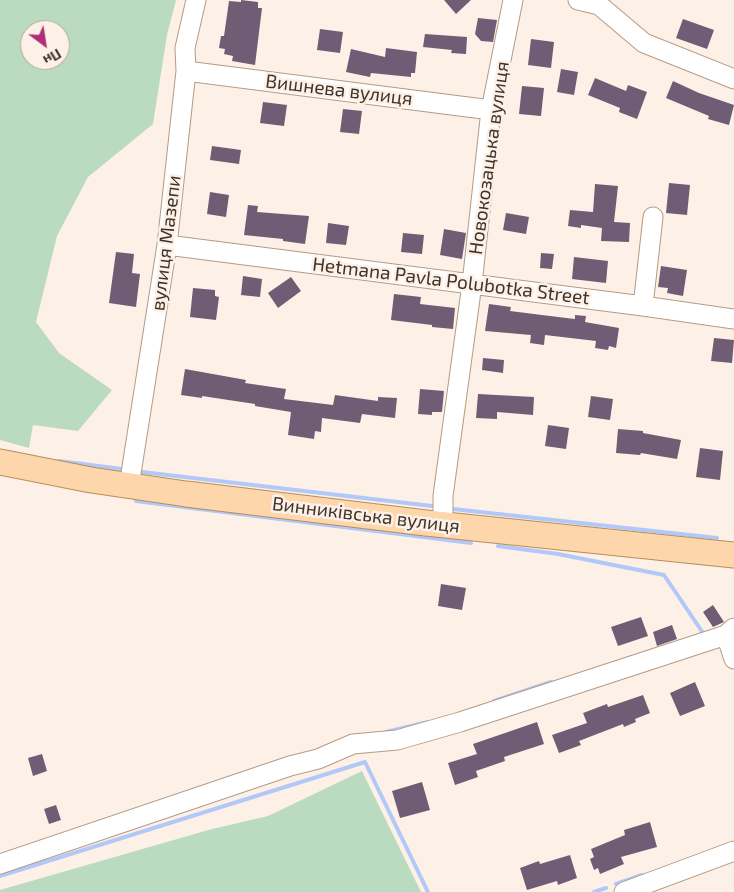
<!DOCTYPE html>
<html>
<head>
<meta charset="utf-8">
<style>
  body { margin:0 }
  #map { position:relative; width:734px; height:892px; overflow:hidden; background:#fdf1e7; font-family:"Exo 2",sans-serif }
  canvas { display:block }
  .north { position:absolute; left:20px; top:20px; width:50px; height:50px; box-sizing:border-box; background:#fdf1e7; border:1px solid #b1a59c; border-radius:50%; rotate:149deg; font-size:14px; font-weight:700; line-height:20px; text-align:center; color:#3f342b }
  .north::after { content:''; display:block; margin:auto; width:18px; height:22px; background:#b02e77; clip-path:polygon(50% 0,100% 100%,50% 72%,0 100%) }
</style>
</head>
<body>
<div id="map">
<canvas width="734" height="892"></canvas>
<div class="north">Пн</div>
</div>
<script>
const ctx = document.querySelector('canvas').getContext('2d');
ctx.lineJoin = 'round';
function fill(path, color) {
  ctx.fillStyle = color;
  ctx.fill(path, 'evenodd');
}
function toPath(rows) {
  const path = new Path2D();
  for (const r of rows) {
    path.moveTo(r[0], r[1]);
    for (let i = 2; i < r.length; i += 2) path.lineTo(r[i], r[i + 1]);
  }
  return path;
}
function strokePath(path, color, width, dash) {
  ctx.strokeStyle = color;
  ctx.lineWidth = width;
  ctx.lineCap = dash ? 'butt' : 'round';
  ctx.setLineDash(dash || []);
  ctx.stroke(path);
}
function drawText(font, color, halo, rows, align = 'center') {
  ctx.font = font + ' "Exo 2",sans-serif';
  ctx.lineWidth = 5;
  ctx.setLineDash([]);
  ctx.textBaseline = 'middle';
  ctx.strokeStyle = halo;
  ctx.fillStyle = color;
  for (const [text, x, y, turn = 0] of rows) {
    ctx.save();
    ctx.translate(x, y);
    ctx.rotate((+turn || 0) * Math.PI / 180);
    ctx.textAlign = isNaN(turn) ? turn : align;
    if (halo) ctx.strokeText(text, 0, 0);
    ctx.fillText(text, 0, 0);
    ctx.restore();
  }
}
fill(toPath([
  [0,0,176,0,167,35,153,124,88,177,57,236,36,322,59,353,112,390,78,431,33,425,29,448,0,440],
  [30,30,60,30,60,60,30,60],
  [362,771,421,892,0,892,0,890,212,829,268,816]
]), '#bbdbc0');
strokePath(toPath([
  [59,461,122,469],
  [142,472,432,506],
  [136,501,471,543],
  [453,509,717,538],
  [498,546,558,554,664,575,703,633,698,636],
  [494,701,551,682],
  [386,732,428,722],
  [0,876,365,762,428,892],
  [616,884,642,875],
  [594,892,606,888]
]), '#b1c8f8', 4);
fill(toPath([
  [241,0,258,2,258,8,262,8,255,65,232,61,233,56,224,54,225,49,219,48,221,36,224,36,229,1,241,2],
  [444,0,471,0,456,14],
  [478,18,497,20,493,42,481,41,475,34],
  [683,19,714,30,707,49,676,38],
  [320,29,343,32,340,53,317,50],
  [425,34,467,37,466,54,451,53,452,50,423,47],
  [531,39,554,42,551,68,528,65],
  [386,48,417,52,415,73,411,73,411,77,371,73,370,77,346,72,351,49,385,57],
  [561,69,578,72,574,95,557,92],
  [595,78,626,91,628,85,647,92,637,119,619,112,620,108,588,95],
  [673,81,699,93,734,105,729,125,708,119,709,116,666,98],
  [522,86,544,88,541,116,519,114],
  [263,102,287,105,284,126,260,123],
  [343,109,362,111,359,134,340,132],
  [212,146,241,150,239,164,210,160],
  [669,183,690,185,687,215,666,213],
  [595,184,618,186,614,222,630,223,629,242,601,241,602,228,581,225,581,228,568,226,570,210,593,212],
  [210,192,229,195,226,217,207,214],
  [248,205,258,206,257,212,309,216,305,244,283,241,283,239,244,235],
  [506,213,529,217,526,234,503,230],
  [328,223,349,226,346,245,326,243],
  [444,229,466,233,462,259,440,255],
  [403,233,424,235,422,254,401,252],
  [116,252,134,254,132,273,140,274,136,307,109,303],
  [541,253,554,254,552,269,540,268],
  [574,257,608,261,606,283,572,279],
  [661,266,687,270,683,296,667,293,668,288,658,287],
  [243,276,262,279,260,297,241,295],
  [291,277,301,291,278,308,268,293],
  [193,288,215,290,215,296,219,297,216,320,190,317],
  [394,294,421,297,420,304,455,308,453,329,432,327,432,325,391,320],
  [489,304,511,307,510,311,558,317,575,319,575,315,586,316,585,322,619,328,616,348,609,346,608,350,595,348,596,341,545,335,544,345,530,343,531,335,485,331],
  [714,338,734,340,732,363,711,361],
  [483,358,504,360,503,373,482,370],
  [185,369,246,380,245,383,286,389,284,399,333,405,335,395,378,401,378,397,397,398,395,418,362,414,360,423,322,418,321,432,315,431,314,439,288,435,291,412,255,406,255,404,202,396,202,398,181,395],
  [420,389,444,391,442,412,432,412,432,415,418,414],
  [478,394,534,397,533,415,497,412,497,419,476,418],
  [591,396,613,399,610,420,588,417],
  [548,425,569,428,566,449,545,446],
  [618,429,643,431,643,433,681,440,677,459,641,453,640,455,616,453],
  [700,448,723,451,720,480,696,477],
  [441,584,466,588,462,610,438,606],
  [713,605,724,622,713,627,703,612],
  [641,617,648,636,618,646,611,627],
  [672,625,677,639,657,646,653,632],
  [695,682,705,706,680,716,670,693],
  [643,695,650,713,635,719,636,722,624,727,623,724,579,741,581,745,559,753,552,735,587,723,583,713,607,704,608,707],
  [537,722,544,744,504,757,505,761,476,771,478,777,455,785,448,763,477,754,473,744],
  [42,754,47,771,33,776,28,758],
  [422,782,430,810,400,818,392,791],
  [56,805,61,820,49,824,44,809],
  [650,822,657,847,621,857,624,864,600,874,598,868,594,870,590,859,594,857,591,849,625,835,624,830],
  [570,855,577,878,558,885,557,881,527,890,520,868,539,861,540,864]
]), '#705c74');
const minor = toPath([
  [578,0,599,5,644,43,734,79],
  [186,71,491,110],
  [167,245,643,306,734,319],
  [643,306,653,217],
  [129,486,167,245,186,71,185,48,196,0],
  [443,524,443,496,472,284,491,110,513,0],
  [726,635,734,659],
  [0,864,290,766,318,759,353,744,397,740,460,722,726,635,734,628],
  [624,892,734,851]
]);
const major = toPath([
  [0,462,91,480,186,494,426,523,734,555]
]);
strokePath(minor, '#b59b84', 21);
strokePath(major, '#ba8c5a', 27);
strokePath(minor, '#fff', 19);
strokePath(major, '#fdd6ab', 25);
drawText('19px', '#3f342b', '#fdf1e7', [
  ["Вишнева вулиця",339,90,7],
  ["Новокозацька вулиця",489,158,-82],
  ["вулиця Мазепи",166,243,-83],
  ["Hetmana Pavla Polubotka Street",451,281,7],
  ["Винниківська вулиця",366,515,7]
]);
</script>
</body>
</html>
